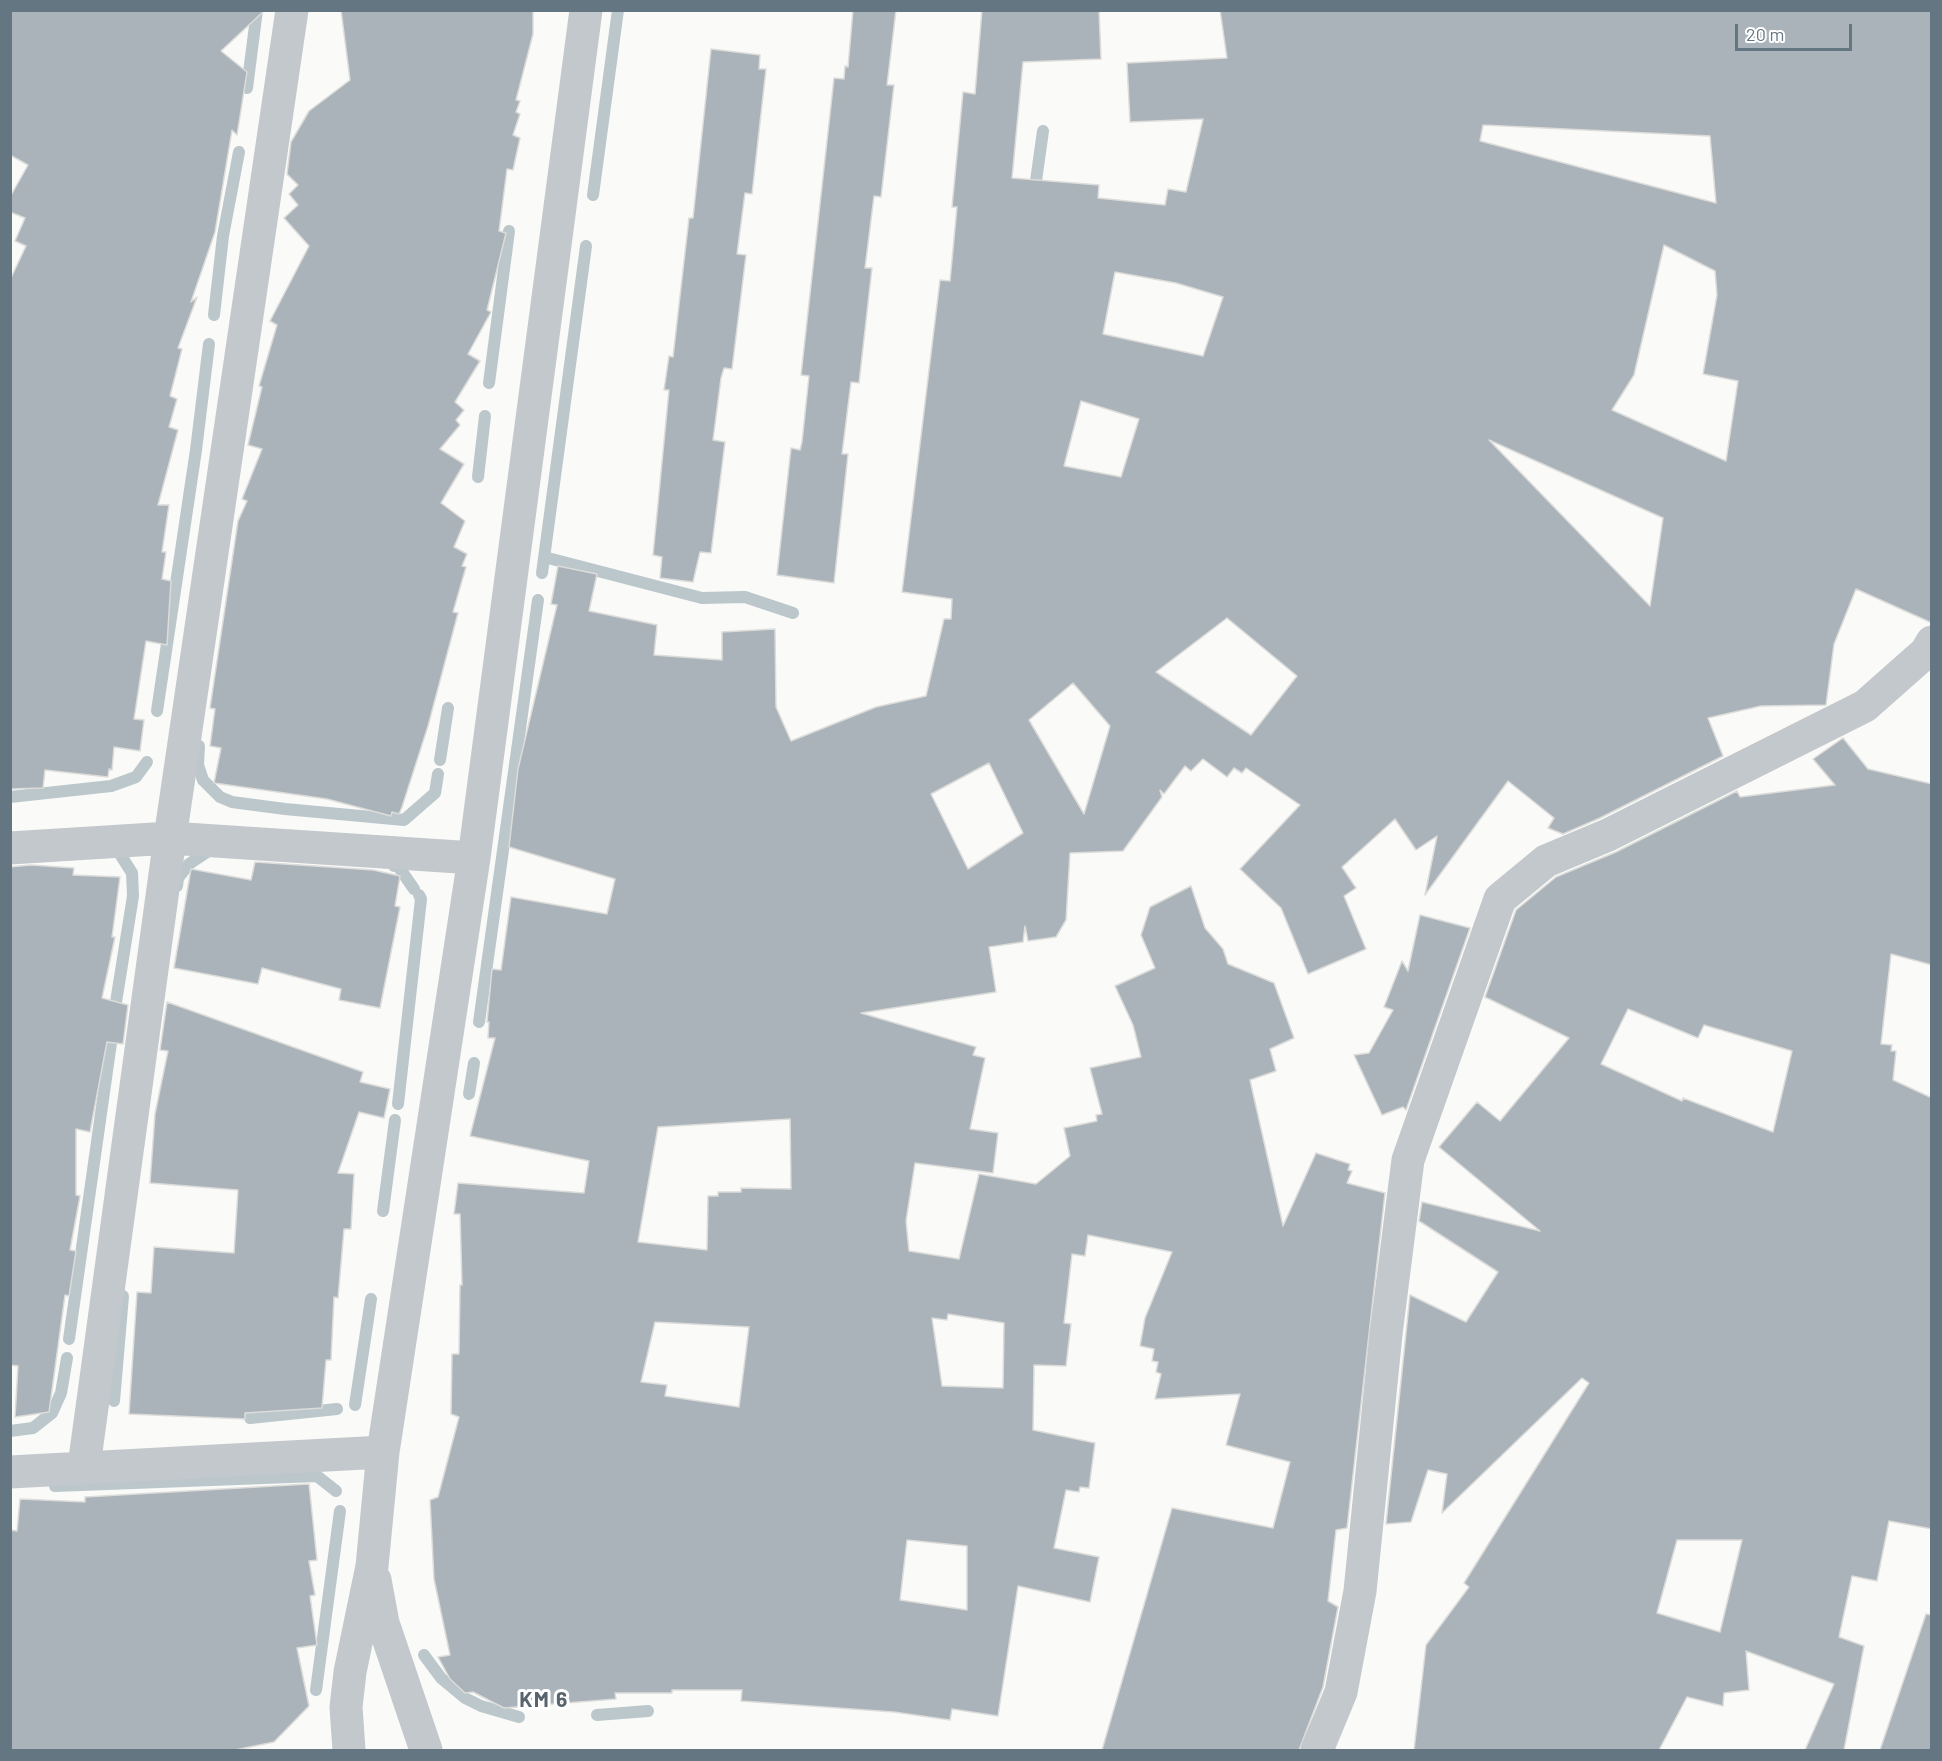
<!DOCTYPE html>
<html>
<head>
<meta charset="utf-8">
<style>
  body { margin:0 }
  #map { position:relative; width:1942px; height:1761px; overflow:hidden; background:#fafaf8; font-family:Barlow,sans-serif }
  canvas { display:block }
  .frame { position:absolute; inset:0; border:12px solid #657683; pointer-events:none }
  .scale { position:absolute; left:1735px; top:24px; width:117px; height:27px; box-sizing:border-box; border:3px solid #657683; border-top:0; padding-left:8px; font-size:18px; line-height:21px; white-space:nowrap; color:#657683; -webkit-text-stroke:4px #fff; paint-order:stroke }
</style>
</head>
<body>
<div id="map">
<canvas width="1942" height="1761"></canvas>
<div class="frame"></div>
<div class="scale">20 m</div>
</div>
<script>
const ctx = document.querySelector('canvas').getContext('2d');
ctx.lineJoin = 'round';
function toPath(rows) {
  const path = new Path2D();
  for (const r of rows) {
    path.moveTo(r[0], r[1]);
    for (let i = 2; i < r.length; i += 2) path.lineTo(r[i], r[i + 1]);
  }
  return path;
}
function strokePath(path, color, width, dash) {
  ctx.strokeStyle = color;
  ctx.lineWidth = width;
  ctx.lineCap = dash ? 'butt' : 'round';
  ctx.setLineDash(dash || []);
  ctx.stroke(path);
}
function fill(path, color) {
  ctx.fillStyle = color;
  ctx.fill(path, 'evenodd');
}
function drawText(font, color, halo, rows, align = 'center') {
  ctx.font = font + ' Barlow,sans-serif';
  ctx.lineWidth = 6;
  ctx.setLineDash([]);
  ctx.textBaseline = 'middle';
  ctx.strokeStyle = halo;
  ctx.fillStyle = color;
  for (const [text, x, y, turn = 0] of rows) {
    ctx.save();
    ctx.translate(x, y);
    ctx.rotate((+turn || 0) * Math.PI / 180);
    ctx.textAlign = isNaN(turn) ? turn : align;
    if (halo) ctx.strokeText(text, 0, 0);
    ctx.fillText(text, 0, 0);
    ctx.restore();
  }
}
strokePath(toPath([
  [247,88,257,10],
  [593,195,618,10],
  [1034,195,1043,131],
  [214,315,223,236,239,152],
  [489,383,509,231],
  [478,477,485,416],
  [544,557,702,598,745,597,793,613],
  [542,573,586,246],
  [157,711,196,450,209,344],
  [199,746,198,765,203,780,220,797,232,802,285,809,404,820,435,793,438,774],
  [440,760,448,708],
  [10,797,111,786,136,777,147,762],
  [115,846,132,873,133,896,116,1002],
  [394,866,398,866,414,889],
  [177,886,178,878,189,864,210,850],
  [479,1022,538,600],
  [469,1094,474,1063],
  [398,1104,421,899,419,895],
  [383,1211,395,1120],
  [69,1339,111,1043],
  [114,1401,123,1296],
  [355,1405,371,1299],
  [250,1418,337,1409],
  [10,1431,33,1428,52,1413,61,1393,67,1358],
  [55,1486,317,1476,336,1491],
  [424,1655,441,1678,465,1698,481,1706,519,1717],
  [316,1690,340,1511],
  [597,1715,648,1711]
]), '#bbc7cb', 12);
const building = toPath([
  [10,10,265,10,221,51,247,72,237,135,232,130,215,232,191,302,197,297,178,348,182,349,170,396,177,399,169,427,178,430,158,505,169,505,162,552,166,552,162,579,171,581,167,645,146,641,134,719,144,720,140,751,114,747,112,770,109,769,108,777,45,770,43,788,10,789,10,280,26,246,15,241,25,218,10,212,10,197,28,165,10,155,10,10],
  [341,10,533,10,533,34,516,100,520,101,516,112,520,114,513,135,520,138,513,170,507,169,499,231,506,233,487,310,491,312,468,354,480,361,455,402,464,410,456,420,460,425,440,449,464,464,441,503,465,521,454,547,467,554,462,566,466,567,453,612,458,613,428,726,402,807,399,814,392,812,391,816,327,799,214,783,221,748,210,746,215,709,210,708,238,521,247,501,242,499,262,449,248,445,262,387,259,386,277,325,270,321,309,246,284,218,298,205,289,194,298,185,287,174,291,142,309,111,350,80,341,10],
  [853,10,896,10,887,85,894,85,881,197,874,196,865,268,872,268,859,383,851,382,842,454,848,454,834,583,777,575,791,448,800,450,802,442,809,376,801,375,834,78,844,79,845,66,848,67,853,10],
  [982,10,1099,10,1101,59,1023,62,1012,178,1099,185,1098,198,1165,205,1168,189,1186,192,1203,119,1130,122,1127,63,1227,58,1220,10,1932,10,1932,623,1856,589,1834,644,1826,705,1761,706,1708,718,1723,756,1600,818,1563,834,1548,828,1554,818,1508,781,1425,895,1437,836,1416,850,1395,819,1342,867,1356,888,1344,896,1366,949,1308,974,1281,908,1240,869,1300,805,1246,768,1242,773,1234,768,1227,777,1203,759,1191,771,1185,766,1164,794,1160,790,1162,797,1123,851,1070,853,1066,920,1056,937,1028,941,1025,926,1023,942,989,947,996,992,861,1013,976,1047,973,1055,985,1058,970,1129,998,1133,993,1173,915,1163,906,1221,909,1251,959,1259,979,1174,1036,1184,1070,1156,1064,1128,1097,1121,1096,1115,1102,1114,1090,1068,1141,1057,1133,1025,1115,986,1155,968,1141,935,1150,907,1191,886,1205,928,1223,949,1228,964,1274,983,1294,1038,1270,1049,1276,1071,1250,1080,1283,1226,1316,1153,1350,1164,1348,1170,1352,1171,1347,1183,1385,1193,1347,1528,1336,1530,1328,1601,1338,1607,1323,1687,1299,1750,1102,1750,1172,1508,1273,1528,1290,1462,1226,1445,1240,1394,1155,1399,1161,1374,1156,1372,1158,1362,1152,1361,1154,1349,1140,1346,1145,1318,1172,1252,1088,1235,1085,1256,1072,1254,1064,1323,1071,1324,1066,1366,1034,1365,1033,1430,1095,1443,1089,1488,1080,1487,1079,1492,1066,1490,1054,1548,1099,1557,1090,1602,1018,1586,998,1716,952,1709,950,1720,894,1712,741,1701,742,1690,672,1690,672,1693,615,1693,616,1699,504,1708,473,1692,465,1693,450,1679,438,1657,450,1655,434,1579,430,1500,438,1497,459,1417,451,1414,452,1354,459,1354,460,1285,462,1285,460,1214,454,1214,458,1183,584,1193,589,1161,470,1136,495,1038,488,1038,489,1022,487,1022,492,969,501,970,511,897,607,914,615,879,509,847,518,769,557,605,551,604,558,566,597,574,589,611,657,625,654,655,722,660,722,632,775,629,776,707,791,741,876,707,926,696,944,619,951,619,952,599,902,592,940,280,950,281,957,207,952,207,963,92,975,94,982,10],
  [1483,125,1710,136,1716,203,1480,141,1483,125],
  [1664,245,1715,271,1717,295,1703,374,1738,381,1726,461,1612,410,1634,375,1664,245],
  [1115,272,1176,283,1223,297,1203,356,1103,334,1115,272],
  [1081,401,1139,419,1121,477,1064,466,1081,401],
  [1489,440,1663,518,1650,606,1489,440],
  [1227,618,1297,676,1251,735,1156,672,1227,618],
  [1073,683,1110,726,1084,814,1029,720,1073,683],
  [989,763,1023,833,968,869,931,794,989,763],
  [790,1119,791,1189,741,1188,741,1192,718,1192,718,1196,708,1196,707,1250,638,1242,658,1127,790,1119],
  [948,1314,1004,1323,1003,1388,942,1386,932,1318,947,1320,948,1314],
  [655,1322,749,1327,739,1407,665,1396,667,1385,641,1382,655,1322],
  [907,1540,967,1546,967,1610,900,1600,907,1540],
  [711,49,760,55,759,69,766,69,752,194,745,193,737,254,746,255,732,369,724,368,721,378,713,440,725,442,711,553,700,552,693,582,660,578,662,557,653,555,669,390,664,390,669,356,673,357,689,218,693,218,711,49],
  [1843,738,1868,769,1932,784,1932,965,1891,954,1881,1044,1892,1045,1891,1051,1896,1051,1893,1080,1932,1098,1932,1529,1889,1521,1877,1581,1852,1576,1839,1637,1864,1646,1844,1750,1805,1750,1834,1684,1746,1651,1749,1690,1724,1693,1723,1706,1687,1697,1659,1750,1414,1750,1426,1645,1469,1587,1464,1583,1589,1383,1582,1378,1442,1513,1447,1474,1428,1470,1411,1522,1386,1524,1410,1295,1466,1322,1498,1272,1419,1221,1422,1202,1540,1231,1439,1147,1477,1102,1500,1121,1569,1038,1485,997,1516,910,1556,877,1616,852,1737,791,1740,797,1835,785,1813,759,1843,738],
  [1628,1009,1698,1038,1704,1025,1792,1051,1773,1132,1683,1098,1682,1101,1601,1064,1628,1009],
  [1677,1540,1742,1540,1720,1632,1657,1613,1677,1540],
  [255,862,373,870,400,876,395,906,400,907,380,1008,339,1000,341,989,262,968,258,984,174,968,191,869,251,880,255,862],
  [31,865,74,868,73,875,120,877,112,937,115,937,102,998,128,1005,123,1044,107,1042,90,1132,76,1129,76,1195,80,1196,70,1250,76,1251,69,1296,65,1295,49,1412,15,1417,18,1366,10,1365,10,867,31,865],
  [1420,915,1470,928,1406,1110,1403,1107,1382,1115,1354,1055,1369,1053,1393,1010,1384,1007,1402,961,1408,971,1420,915],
  [167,1002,363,1072,360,1082,390,1089,384,1118,359,1112,338,1173,354,1174,351,1229,344,1229,338,1298,334,1297,331,1360,326,1360,322,1408,245,1413,245,1419,129,1414,137,1292,151,1293,154,1247,234,1253,238,1190,150,1183,155,1114,168,1051,160,1050,167,1002],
  [309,1484,317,1560,309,1561,315,1595,310,1596,317,1645,297,1648,309,1706,274,1742,235,1750,10,1750,10,1530,17,1531,20,1499,85,1502,85,1497,309,1484],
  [1926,1614,1932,1615,1932,1750,1880,1750,1926,1614]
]);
fill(building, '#aab3b9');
strokePath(building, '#dcdcda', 1.5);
strokePath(toPath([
  [10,848,170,838,474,858],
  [84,1466,170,838,292,10],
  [10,1472,383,1452],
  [375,1580,383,1623,426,1750],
  [349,1750,346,1707,350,1672,372,1566,383,1452,474,858,586,10],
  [1317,1750,1341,1692,1360,1591,1386,1334,1408,1160,1500,899,1546,861,1608,835,1865,706,1926,652,1932,642]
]), '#c3c8cc', 33);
ctx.letterSpacing = '1.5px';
drawText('bold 21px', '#57646e', '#fff', [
  ["KM 6",544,1700]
]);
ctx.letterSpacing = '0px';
</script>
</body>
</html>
